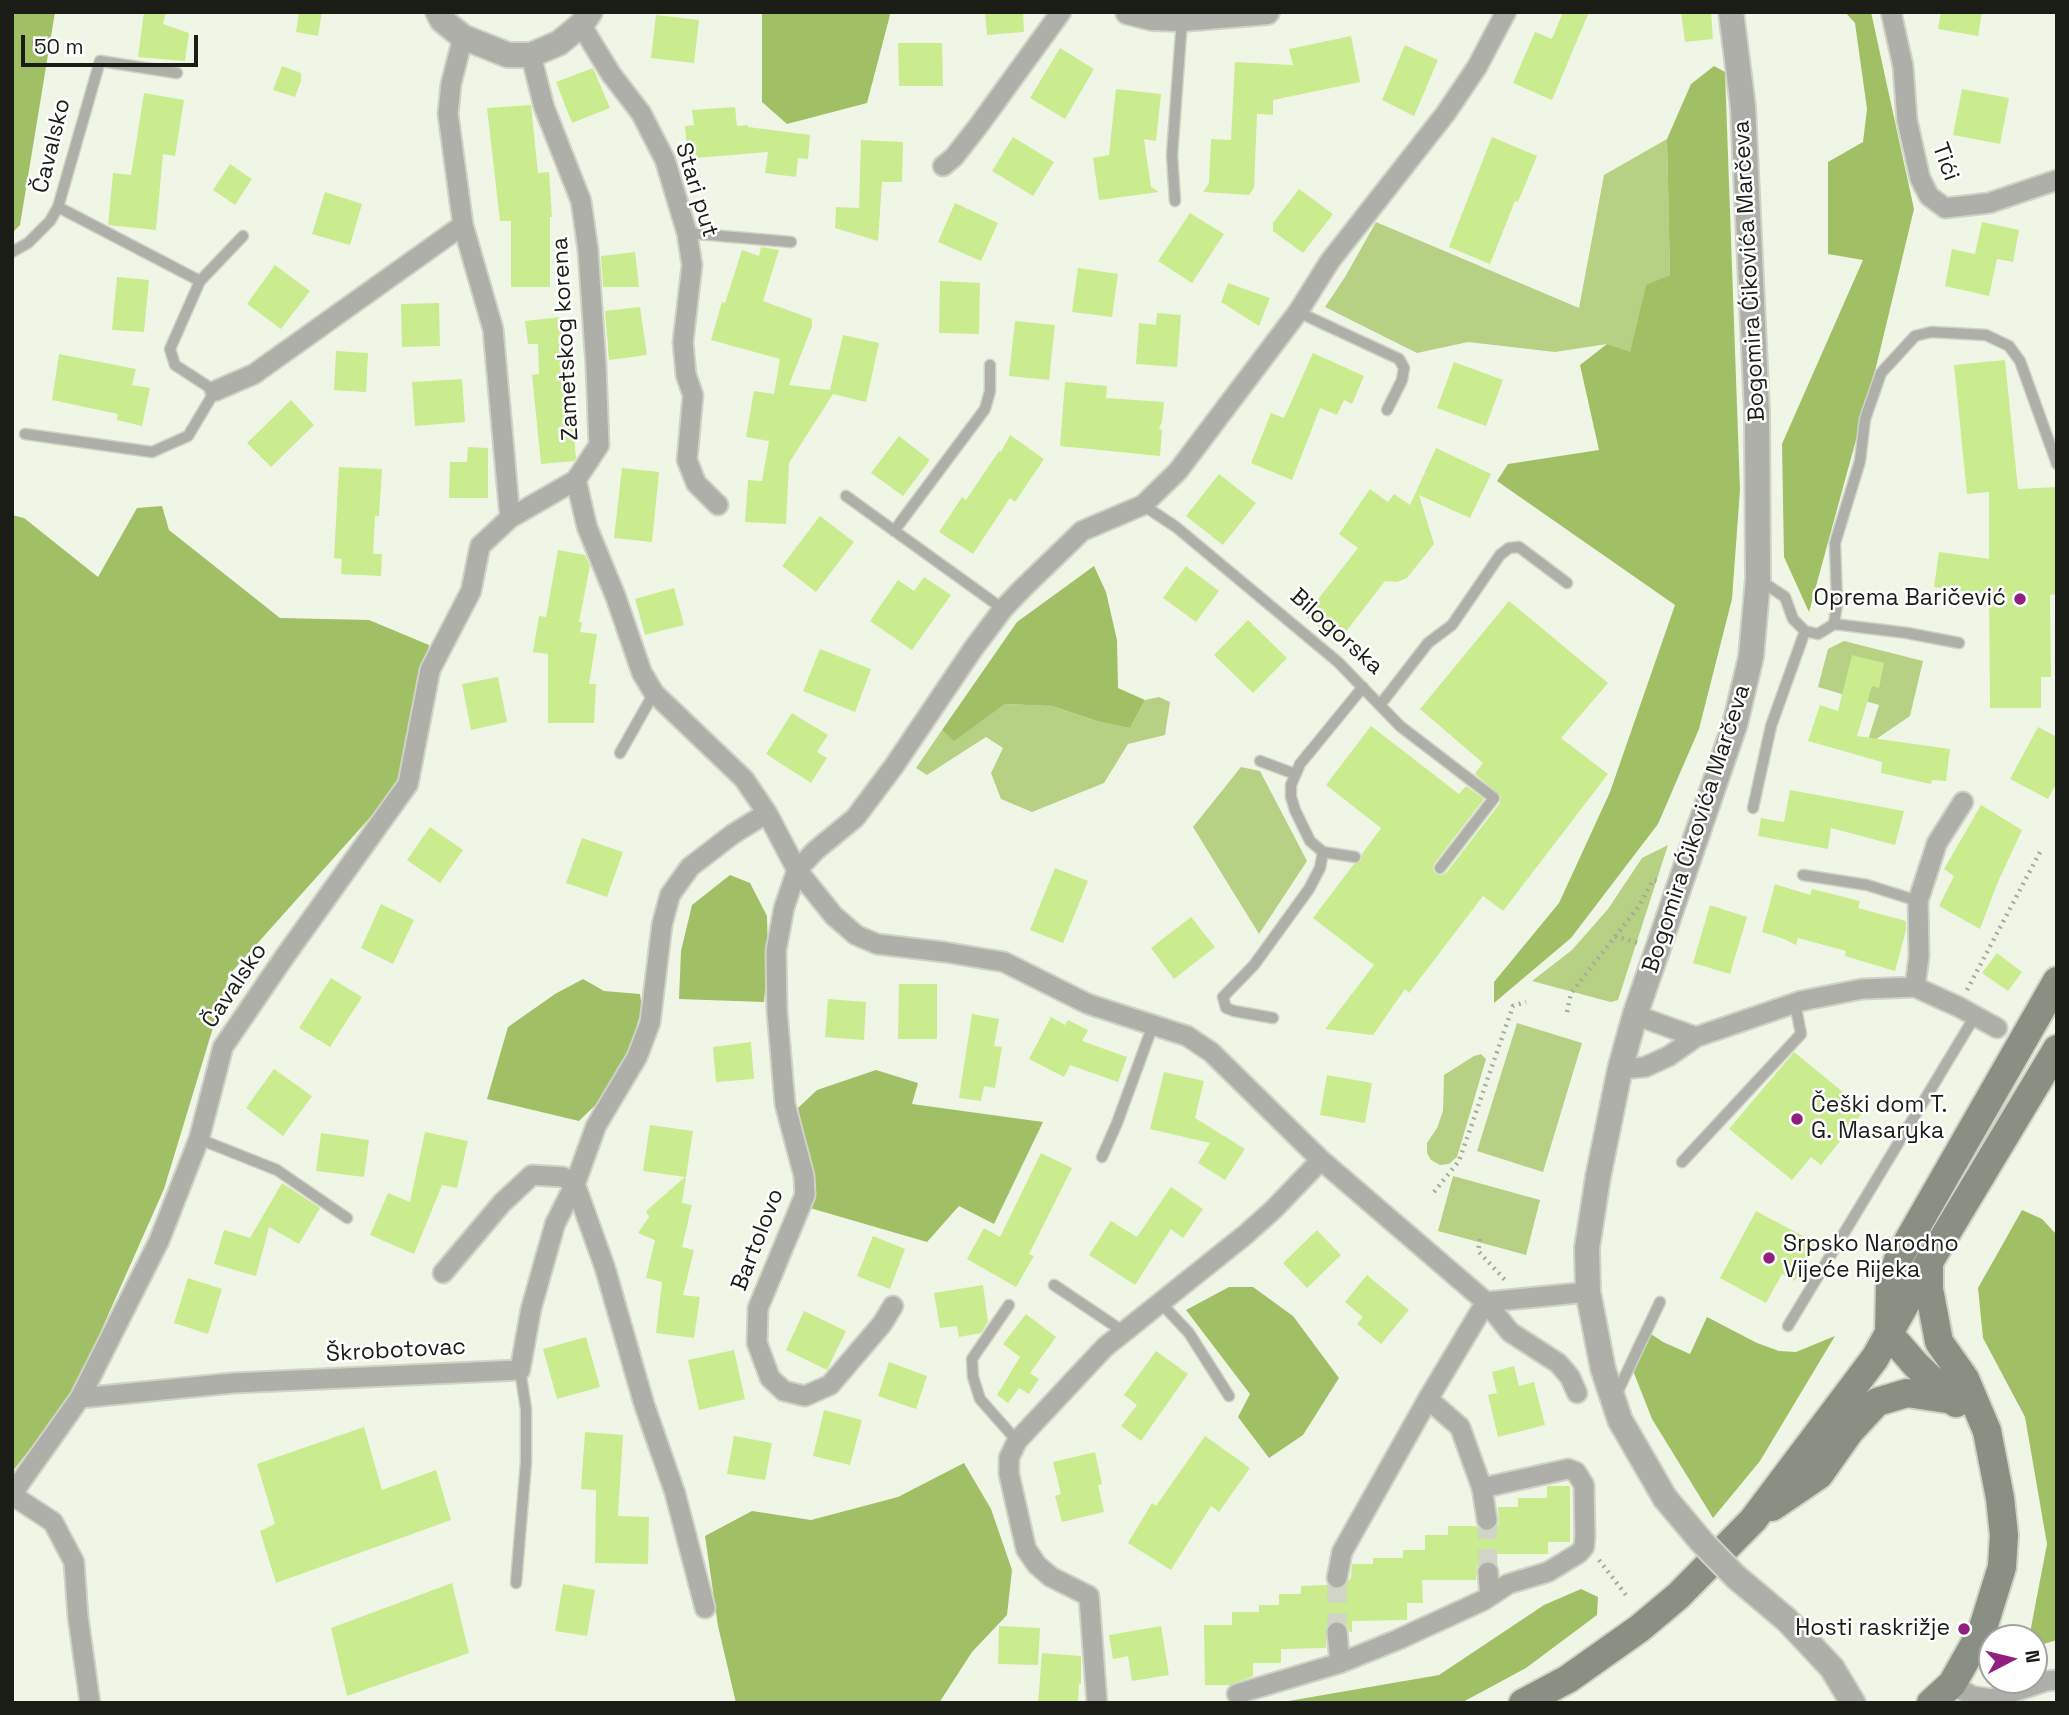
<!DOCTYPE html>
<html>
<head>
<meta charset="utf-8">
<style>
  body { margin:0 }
  #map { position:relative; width:2069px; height:1715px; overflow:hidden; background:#f0f6e6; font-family:"Space Grotesk",sans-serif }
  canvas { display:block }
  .frame { position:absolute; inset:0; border:14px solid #1a1c16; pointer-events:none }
  .north { position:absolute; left:1978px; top:1624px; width:70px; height:70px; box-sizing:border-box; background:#fff; border:2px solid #a3a4a2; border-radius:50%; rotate:83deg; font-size:19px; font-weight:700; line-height:28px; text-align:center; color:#1a1c16 }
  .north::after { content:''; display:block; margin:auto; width:24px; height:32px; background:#901f80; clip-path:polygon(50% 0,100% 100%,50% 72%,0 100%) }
  .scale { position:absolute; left:21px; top:35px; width:177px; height:32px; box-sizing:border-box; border:4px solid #1a1c16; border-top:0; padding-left:9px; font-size:21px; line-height:24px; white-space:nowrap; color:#1a1c16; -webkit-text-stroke:5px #fff; paint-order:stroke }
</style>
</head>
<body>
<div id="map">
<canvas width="2069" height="1715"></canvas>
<div class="frame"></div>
<div class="north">N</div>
<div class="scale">50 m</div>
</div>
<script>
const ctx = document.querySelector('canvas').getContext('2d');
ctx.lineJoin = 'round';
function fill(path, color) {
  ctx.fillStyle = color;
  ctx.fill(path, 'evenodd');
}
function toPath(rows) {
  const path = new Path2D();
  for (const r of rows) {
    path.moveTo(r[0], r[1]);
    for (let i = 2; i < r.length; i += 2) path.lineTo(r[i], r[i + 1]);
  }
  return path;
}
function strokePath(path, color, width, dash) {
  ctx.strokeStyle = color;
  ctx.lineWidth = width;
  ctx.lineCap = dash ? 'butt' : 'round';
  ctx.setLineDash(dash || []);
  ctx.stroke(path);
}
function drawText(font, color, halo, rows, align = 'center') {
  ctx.font = font + ' "Space Grotesk",sans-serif';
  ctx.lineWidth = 5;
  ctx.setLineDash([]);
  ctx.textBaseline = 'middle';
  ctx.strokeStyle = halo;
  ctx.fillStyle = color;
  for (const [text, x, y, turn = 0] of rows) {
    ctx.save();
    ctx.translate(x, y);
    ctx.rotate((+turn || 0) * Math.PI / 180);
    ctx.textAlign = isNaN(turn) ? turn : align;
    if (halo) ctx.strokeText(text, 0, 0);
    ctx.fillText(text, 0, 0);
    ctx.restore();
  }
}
fill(toPath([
  [1667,139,1670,275,1646,286,1630,353,1607,344,1555,352,1468,342,1417,353,1325,307,1345,277,1376,222,1579,308,1604,175],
  [1844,641,1923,661,1910,716,1866,746,1879,705,1818,687,1828,649],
  [1159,697,1170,702,1165,735,1128,744,1104,783,1032,812,1001,799,991,773,1003,748,986,737,927,775,916,768,942,730,954,740,1005,704,1052,706,1100,722,1130,728,1145,700],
  [1241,767,1260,771,1307,861,1259,934,1193,827],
  [1668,845,1618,1000,1611,1002,1603,1000,1532,981,1572,950,1608,909,1642,858],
  [1517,1023,1582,1043,1543,1172,1477,1151],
  [1481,1054,1486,1059,1457,1157,1449,1164,1440,1165,1431,1160,1427,1153,1427,1143,1437,1128,1443,1111,1444,1075,1474,1056],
  [1453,1176,1540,1200,1526,1255,1438,1231]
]), '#b6d184');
fill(toPath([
  [12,12,55,12,20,225,12,233],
  [762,12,889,12,890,15,867,103,787,124,762,102],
  [1845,12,1871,12,1914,209,1877,363,1809,612,1784,557,1782,444,1863,260,1828,254,1828,162,1863,142,1867,109,1855,23],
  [1714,66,1725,72,1740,490,1732,599,1699,729,1658,824,1571,938,1494,1003,1494,982,1559,903,1610,792,1675,605,1497,481,1508,464,1599,450,1580,365,1607,344,1630,352,1646,285,1670,275,1667,139,1691,84],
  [162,506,169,530,280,618,369,620,429,645,400,784,229,975,164,1189,73,1394,12,1472,12,515,24,518,98,577,137,508],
  [1094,566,1106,592,1117,640,1118,688,1145,700,1130,728,1100,722,1052,706,1005,704,954,741,942,730,1017,622],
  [730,875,750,883,767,916,768,954,764,1002,679,999,681,951,692,905],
  [583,979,604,991,640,994,642,1008,631,1046,616,1085,579,1121,487,1099,508,1027,555,994],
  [876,1070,918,1083,912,1104,1043,1122,994,1224,959,1206,927,1242,810,1208,815,1185,798,1108,817,1090],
  [2022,1210,2042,1219,2057,1235,2057,1640,2034,1647,2034,1638,2029,1638,2047,1544,2025,1417,1983,1338,1978,1288],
  [1229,1287,1253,1287,1293,1316,1339,1378,1303,1435,1269,1458,1238,1417,1250,1394,1186,1310],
  [1707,1317,1757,1343,1779,1351,1796,1352,1835,1336,1760,1461,1713,1518,1652,1419,1628,1358,1642,1328,1663,1342,1690,1354],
  [964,1463,991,1509,1012,1570,1007,1615,972,1652,939,1703,736,1703,718,1626,705,1536,752,1511,811,1520,898,1497],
  [1581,1589,1598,1597,1597,1615,1526,1668,1461,1703,1277,1703,1439,1675,1544,1605]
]), '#a1bf65');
fill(toPath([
  [144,12,166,12,163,24,189,33,185,61,138,57],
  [299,12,322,12,318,36,296,32],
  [985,12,1023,12,1024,32,987,35],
  [1563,12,1589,12,1552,100,1513,83,1535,32,1552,39],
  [1681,12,1711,12,1713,39,1685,42],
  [1941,12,1982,12,1978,36,1938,29],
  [656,15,699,20,694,63,651,58],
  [1351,36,1360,82,1273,100,1273,115,1257,114,1254,188,1249,195,1203,192,1209,183,1211,139,1231,140,1235,62,1293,65,1289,49],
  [898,43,942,43,943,86,899,86],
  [1405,45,1438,60,1414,116,1382,100],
  [1060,48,1094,69,1065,119,1030,98],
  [282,66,301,73,301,81,295,97,273,90],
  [593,68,610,108,572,123,556,82],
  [1116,89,1161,94,1156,141,1144,139,1151,187,1159,192,1099,200,1093,158,1109,155],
  [1962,89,2009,98,2000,144,1953,135],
  [144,93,184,100,175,156,163,154,156,230,108,225,113,173,131,175],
  [531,105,538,173,549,172,552,217,550,217,550,287,511,287,511,221,500,221,487,108],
  [735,107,737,126,748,125,748,127,810,135,808,159,798,158,796,177,765,173,768,152,696,158,695,148,687,149,685,126,694,125,692,110],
  [1013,137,1054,162,1033,196,992,171],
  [1492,137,1537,156,1518,202,1515,201,1490,264,1449,247],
  [861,140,903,142,902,182,882,182,878,241,835,228,836,207,859,208],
  [230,164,252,179,235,205,213,190],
  [1299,189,1333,214,1303,253,1273,231,1273,223],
  [325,192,362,204,350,245,312,234],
  [955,203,998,223,981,261,938,242],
  [1190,213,1224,234,1192,283,1158,261],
  [1982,222,2019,230,2013,262,1997,259,1989,296,1945,286,1952,249,1975,254],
  [761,247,779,250,763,301,812,319,812,326,789,385,830,390,843,335,879,343,866,402,833,394,789,463,786,524,745,522,748,480,762,481,769,441,746,437,754,391,774,394,780,359,711,340,722,302,725,303,742,250,759,256],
  [635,252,639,287,603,287,601,256],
  [275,265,310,291,281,329,247,304],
  [1078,268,1118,274,1112,317,1072,312],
  [117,277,149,280,144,332,112,330],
  [940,281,980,283,979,334,939,333],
  [1228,283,1270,298,1259,326,1221,302],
  [439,303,440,346,402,347,401,304],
  [640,307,647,355,609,360,605,311],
  [1157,313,1181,315,1177,367,1136,364,1139,323,1156,325],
  [560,317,569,380,576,458,574,461,541,464,532,375,539,374,538,344,528,344,525,321],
  [1015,321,1055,325,1049,380,1009,376],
  [336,351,368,353,366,392,334,390],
  [1313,353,1364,376,1352,404,1344,400,1337,415,1320,408,1292,480,1251,463,1271,413,1284,418],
  [59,354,136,369,132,385,150,388,142,426,117,420,118,414,52,400],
  [2005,360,2018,489,2057,487,2057,594,2050,595,2051,677,2041,677,2041,708,1990,708,1989,595,1934,587,1939,552,1989,559,1989,492,1967,494,1954,365],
  [1454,362,1503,380,1486,426,1437,408],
  [462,379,465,422,415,426,412,382],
  [1065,382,1107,386,1106,398,1164,402,1162,422,1159,428,1162,430,1160,456,1060,446],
  [291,400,314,425,271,467,247,443],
  [1010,435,1044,459,1015,502,1010,498,973,554,939,532,962,497,966,500,999,451,1001,452],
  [899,436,930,460,903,496,871,473],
  [468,447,488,448,488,498,449,498,450,462,467,462],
  [1436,448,1491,474,1470,518,1419,495,1434,544,1407,578,1397,582,1385,581,1338,642,1305,616,1358,548,1339,534,1370,489,1388,502,1394,494,1410,505],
  [339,467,382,469,379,516,375,516,373,554,382,554,381,576,341,574,342,559,334,558],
  [622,468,659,472,652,542,614,538],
  [1219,474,1256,503,1223,545,1186,516],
  [820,516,854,542,816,592,782,566],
  [558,550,585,555,590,566,579,622,582,622,580,632,597,634,589,684,596,684,594,723,548,723,548,654,533,652,539,616,546,617],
  [1186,566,1219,591,1196,622,1163,598],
  [924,577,951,595,912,650,870,621,898,580,914,591],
  [674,588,684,625,645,635,635,599],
  [1509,601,1608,683,1561,738,1608,774,1503,911,1483,896,1409,993,1405,989,1373,1035,1325,1029,1374,965,1313,918,1354,864,1361,861,1362,854,1381,828,1326,785,1371,726,1459,794,1466,786,1484,799,1434,864,1433,870,1436,874,1442,875,1446,873,1500,803,1501,796,1475,774,1483,763,1420,709],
  [1248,620,1287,658,1253,693,1214,655],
  [820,649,871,669,855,712,803,691],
  [1852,655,1884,663,1879,688,1872,686,1857,736,1950,749,1946,781,1932,780,1931,784,1881,773,1882,762,1808,741,1820,705,1838,711],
  [498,677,507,722,471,730,462,684],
  [792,713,828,735,817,752,827,758,811,783,766,754],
  [2038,727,2057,737,2057,782,2048,799,2010,779],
  [1790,790,1904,811,1895,845,1831,828,1828,849,1758,836,1761,818,1784,822],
  [1981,805,2022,830,1997,884,1980,929,1939,906,1954,876,1944,869],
  [430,827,463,850,440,883,407,860],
  [582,838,623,852,607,897,566,883],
  [1055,868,1088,881,1063,943,1030,930],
  [1775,884,1810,895,1812,889,1860,901,1858,908,1906,921,1906,930,1895,971,1845,956,1846,951,1798,938,1796,945,1784,939,1762,932],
  [381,904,414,920,393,964,361,948],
  [1710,905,1747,917,1730,974,1693,963],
  [1191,917,1215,947,1174,979,1151,948],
  [1997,953,2022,972,2008,991,1982,973],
  [331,978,362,997,330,1047,299,1028],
  [899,984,937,984,937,1039,898,1039],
  [828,999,866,1002,864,1040,825,1037],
  [972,1014,999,1019,994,1046,1002,1047,995,1088,984,1086,981,1101,959,1098],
  [1051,1017,1065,1025,1068,1020,1088,1030,1082,1041,1127,1057,1118,1082,1070,1065,1064,1077,1029,1059],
  [751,1042,754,1079,716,1082,713,1047],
  [1794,1052,1865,1110,1821,1165,1811,1157,1792,1180,1729,1129],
  [274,1069,312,1096,283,1136,246,1108],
  [1164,1072,1204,1081,1195,1118,1245,1149,1225,1180,1198,1163,1210,1143,1150,1129],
  [1327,1075,1372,1083,1365,1123,1320,1115],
  [650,1125,693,1131,682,1203,692,1205,682,1247,694,1250,683,1295,700,1297,694,1338,656,1333,662,1282,646,1278,655,1240,638,1233,649,1217,646,1211,685,1177,643,1171],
  [425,1132,468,1141,457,1188,442,1185,414,1254,370,1235,388,1193,410,1202],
  [321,1133,369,1140,364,1177,316,1171],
  [1041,1153,1072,1168,1029,1254,1034,1256,1016,1287,967,1259,984,1228,1000,1237],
  [282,1183,320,1208,299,1244,269,1227,256,1276,214,1264,224,1230,250,1238],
  [1171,1187,1203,1209,1183,1238,1171,1229,1135,1285,1089,1255,1111,1221,1137,1237],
  [1756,1211,1816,1243,1795,1281,1782,1274,1766,1303,1720,1278],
  [1317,1230,1341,1255,1307,1288,1283,1263],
  [873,1236,905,1249,890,1289,857,1276],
  [1367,1275,1409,1310,1381,1344,1357,1324,1363,1317,1345,1302],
  [188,1278,222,1289,208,1334,174,1323],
  [983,1285,988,1322,981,1333,959,1337,957,1326,940,1328,934,1293],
  [804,1311,846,1331,827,1370,786,1350],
  [1026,1314,1056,1337,1030,1373,1039,1379,1029,1394,1019,1388,1008,1403,997,1395,1020,1357,1003,1344],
  [586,1337,600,1387,557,1399,543,1349],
  [734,1350,745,1399,699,1410,688,1360],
  [1156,1351,1188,1374,1141,1441,1121,1426,1137,1405,1124,1395],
  [889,1362,927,1376,916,1409,878,1396],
  [1514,1366,1519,1386,1534,1382,1545,1425,1498,1437,1488,1395,1497,1393,1492,1372],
  [824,1410,862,1420,850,1465,813,1456],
  [364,1427,382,1490,436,1470,451,1520,276,1583,260,1531,275,1524,257,1464],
  [585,1432,623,1435,618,1516,649,1517,648,1564,595,1563,596,1490,581,1489],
  [734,1436,772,1443,765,1480,727,1474],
  [1205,1436,1250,1468,1219,1512,1211,1506,1171,1570,1128,1543,1152,1503,1156,1506],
  [1095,1452,1102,1484,1098,1485,1104,1512,1062,1522,1055,1496,1061,1494,1053,1462],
  [1547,1486,1570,1486,1570,1542,1548,1542,1548,1554,1497,1554,1497,1564,1486,1560,1477,1566,1476,1580,1422,1580,1423,1603,1407,1603,1407,1620,1352,1621,1352,1632,1349,1632,1347,1624,1335,1620,1326,1628,1326,1648,1281,1649,1281,1663,1253,1663,1253,1676,1230,1685,1205,1685,1204,1625,1232,1625,1232,1612,1259,1612,1259,1605,1279,1605,1279,1594,1301,1594,1301,1586,1328,1585,1334,1590,1342,1589,1351,1578,1352,1564,1373,1564,1373,1558,1403,1558,1403,1550,1425,1550,1425,1535,1448,1535,1448,1526,1476,1526,1482,1531,1490,1532,1499,1524,1498,1507,1518,1507,1518,1498,1547,1498],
  [452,1583,469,1653,347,1696,331,1628],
  [563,1584,595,1590,587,1636,555,1631],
  [999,1626,1040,1628,1038,1665,998,1664],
  [1161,1626,1169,1675,1132,1681,1128,1656,1113,1659,1109,1635],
  [1042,1653,1081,1656,1081,1684,1079,1684,1078,1703,1038,1703]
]), '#cbeb8f');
strokePath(toPath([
  [1487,1520,1488,1572],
  [1337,1632,1337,1578]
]), '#d0d5c7', 19, [19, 10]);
const service = toPath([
  [1175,201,1172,155,1182,20],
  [687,233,791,242],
  [12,252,28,243,50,221,58,207],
  [200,281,243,236],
  [1298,312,1399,359,1404,368,1402,380,1387,410],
  [25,434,152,452,188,436,215,391,175,365,170,349,200,281,58,207,100,61,177,73],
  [846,496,1003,609],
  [1143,505,1176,527,1338,662,1400,726,1494,798,1440,868],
  [894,531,985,409,990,391,990,365],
  [1761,581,1785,597,1793,619,1805,631,1818,634,1834,624,1907,633,1959,643],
  [1834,624,1837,604,1835,543,1860,461,1865,419,1881,373,1915,336,1931,332,1986,335,2009,346,2020,361,2057,464],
  [1380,705,1428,643,1452,625,1500,555,1509,548,1519,547,1567,583],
  [620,753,654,693],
  [1260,761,1295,774],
  [1753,808,1771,726,1805,631],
  [1355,857,1323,852,1310,841,1295,810,1291,797,1291,785,1300,764,1363,687],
  [1803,875,1867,885,1918,901],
  [1273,1018,1234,1011,1226,1008,1223,997,1254,965,1309,889,1320,868,1323,852],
  [199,1139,277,1170,347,1218],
  [1102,1157,1117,1123,1153,1025],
  [1682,1162,1801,1034,1795,1003],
  [1054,1285,1124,1332],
  [1160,1302,1189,1333,1229,1396],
  [1009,1305,972,1359,973,1377,980,1399,1017,1441],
  [1788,1326,1975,1016],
  [1617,1393,1660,1302],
  [516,1583,526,1462,526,1409,520,1370]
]);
const minor = toPath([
  [1891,12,1903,66,1907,120,1920,178,1929,196,1945,208,1989,203,2057,180],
  [581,25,611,74,641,113,665,160,687,233,692,265,683,342,686,375,693,395,687,460,696,483,718,505],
  [531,55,544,107,581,201,588,250,596,366,599,445,576,480,587,527,615,595,642,673,654,693,744,779,767,813,797,870,834,916,856,935,877,944,944,952,1004,962,1088,1004,1187,1036,1211,1052,1321,1160,1486,1302,1588,1292],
  [943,166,954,157,979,125,1061,12],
  [215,391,254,374,463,225],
  [510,518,576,480],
  [1915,987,1919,956,1918,901,1937,843,1963,802],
  [1696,1037,1801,1001,1862,989,1915,987,1959,1007,1997,1028],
  [1620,1069,1645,1067,1669,1056,1696,1037,1635,1015],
  [443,1273,502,1203,532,1175,563,1177,575,1184,605,1268,644,1404,675,1493,705,1608],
  [893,1306,882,1324,830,1385,805,1396,784,1391,770,1378,757,1343,758,1308,805,1195,804,1176,785,1104,777,1011,776,951,784,908,797,870,816,850,855,818,894,766,973,649,1003,609,1022,589,1082,531,1143,505,1178,471,1298,312,1330,261,1446,113,1477,67,1506,12],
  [80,1398,233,1383,520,1370,531,1309,555,1224,575,1184,596,1126,637,1057,650,1023,662,925,670,895,690,867,733,834,767,813],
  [1428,1399,1460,1427,1482,1488,1487,1520],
  [1482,1488,1568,1469,1576,1472,1584,1485,1585,1537,1584,1547,1579,1553,1548,1572,1508,1584,1490,1596],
  [12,1494,80,1398,159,1241,199,1139,223,1047,283,959,408,784,430,670,471,591,480,546,510,518,493,329,463,225,448,114,451,84,463,37],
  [12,1495,53,1522,74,1562,78,1617,90,1703],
  [1337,1578,1342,1552,1428,1399,1486,1302,1510,1332,1558,1363,1570,1377,1577,1393],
  [1337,1632,1340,1663,1397,1640,1484,1600,1490,1596,1488,1572],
  [1952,1684,1972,1696,1992,1699,2046,1681,2057,1680],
  [1237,1694,1340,1663],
  [1097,1703,1089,1596,1051,1577,1037,1565,1026,1549,1009,1474,1009,1458,1017,1441,1105,1347,1245,1235,1274,1209,1321,1160]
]);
const tertiary = toPath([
  [438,12,442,20,463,37,508,55,531,55,559,43,581,25,590,12],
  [1128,12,1152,18,1182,19,1267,12],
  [1665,1498,1620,1420,1603,1369,1588,1292,1587,1248,1598,1177,1620,1069,1635,1015,1735,724,1751,657,1758,579,1757,412,1743,107,1731,12],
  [1787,1620,1832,1668,1853,1703]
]);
const secondary = toPath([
  [1929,1262,1929,1289,1939,1342,1965,1379,1987,1431,2000,1498,2004,1535,2002,1567,1982,1631,1952,1684,1931,1703],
  [1953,1400,1916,1365,1889,1334,1890,1285,1899,1257,2057,981],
  [1772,1507,1819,1475,1850,1431,1877,1402,1907,1393,1953,1400,1956,1403],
  [1523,1703,1568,1679,1640,1628,1678,1596,1753,1520,1875,1358,1929,1262,2057,1049]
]);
strokePath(service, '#ced3c5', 13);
strokePath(minor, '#ced3c5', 23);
strokePath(tertiary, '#ced3c5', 28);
strokePath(secondary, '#ced3c5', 32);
strokePath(toPath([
  [1615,936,1638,943],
  [1967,990,2040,852],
  [1567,1012,1571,993,1639,906,1653,880,1657,881],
  [1434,1192,1459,1161,1513,1006,1526,1002],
  [1480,1239,1478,1251,1506,1281],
  [1599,1560,1626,1595]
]), '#a6ab9e', 4.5, [2, 5]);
strokePath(service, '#adafa8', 10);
strokePath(minor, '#adafa8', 19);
strokePath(tertiary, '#adafa8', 24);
strokePath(secondary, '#8a8f84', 28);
const tertiaryBridge = toPath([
  [1665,1498,1701,1541,1736,1577,1787,1620]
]);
strokePath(tertiaryBridge, '#ced3c5', 28, []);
strokePath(tertiaryBridge, '#adafa8', 24);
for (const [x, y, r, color] of [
  [2020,599,7,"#901f80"],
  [1797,1119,7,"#901f80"],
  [1769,1258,7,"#901f80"],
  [1964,1629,7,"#901f80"]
]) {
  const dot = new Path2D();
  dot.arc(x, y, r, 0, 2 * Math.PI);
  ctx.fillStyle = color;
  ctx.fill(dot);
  strokePath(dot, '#fff', 2.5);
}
drawText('23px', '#1a1c16', '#fff', [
  ["Čavalsko",52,146,-76],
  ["Tići",1945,162,70],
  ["Stari put",696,190,73],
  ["Bogomira Ćikovića Marčeva",1750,271,-93],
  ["Zametskog korena",566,339,-93],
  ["Bilogorska",1336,632,42],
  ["Bogomira Ćikovića Marčeva",1697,829,-72],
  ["Čavalsko",235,986,-56],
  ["Bartolovo",758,1240,-69],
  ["Škrobotovac",396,1351,-3]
]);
drawText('23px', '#1a1c16', '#fff', [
  ["Oprema Baričević",2006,599],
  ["Češki dom T.",1811,1106,"left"],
  ["G. Masaryka",1811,1132,"left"],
  ["Srpsko Narodno",1783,1245,"left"],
  ["Vijeće Rijeka",1783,1271,"left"],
  ["Hosti raskrižje",1950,1629]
], 'right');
</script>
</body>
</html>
